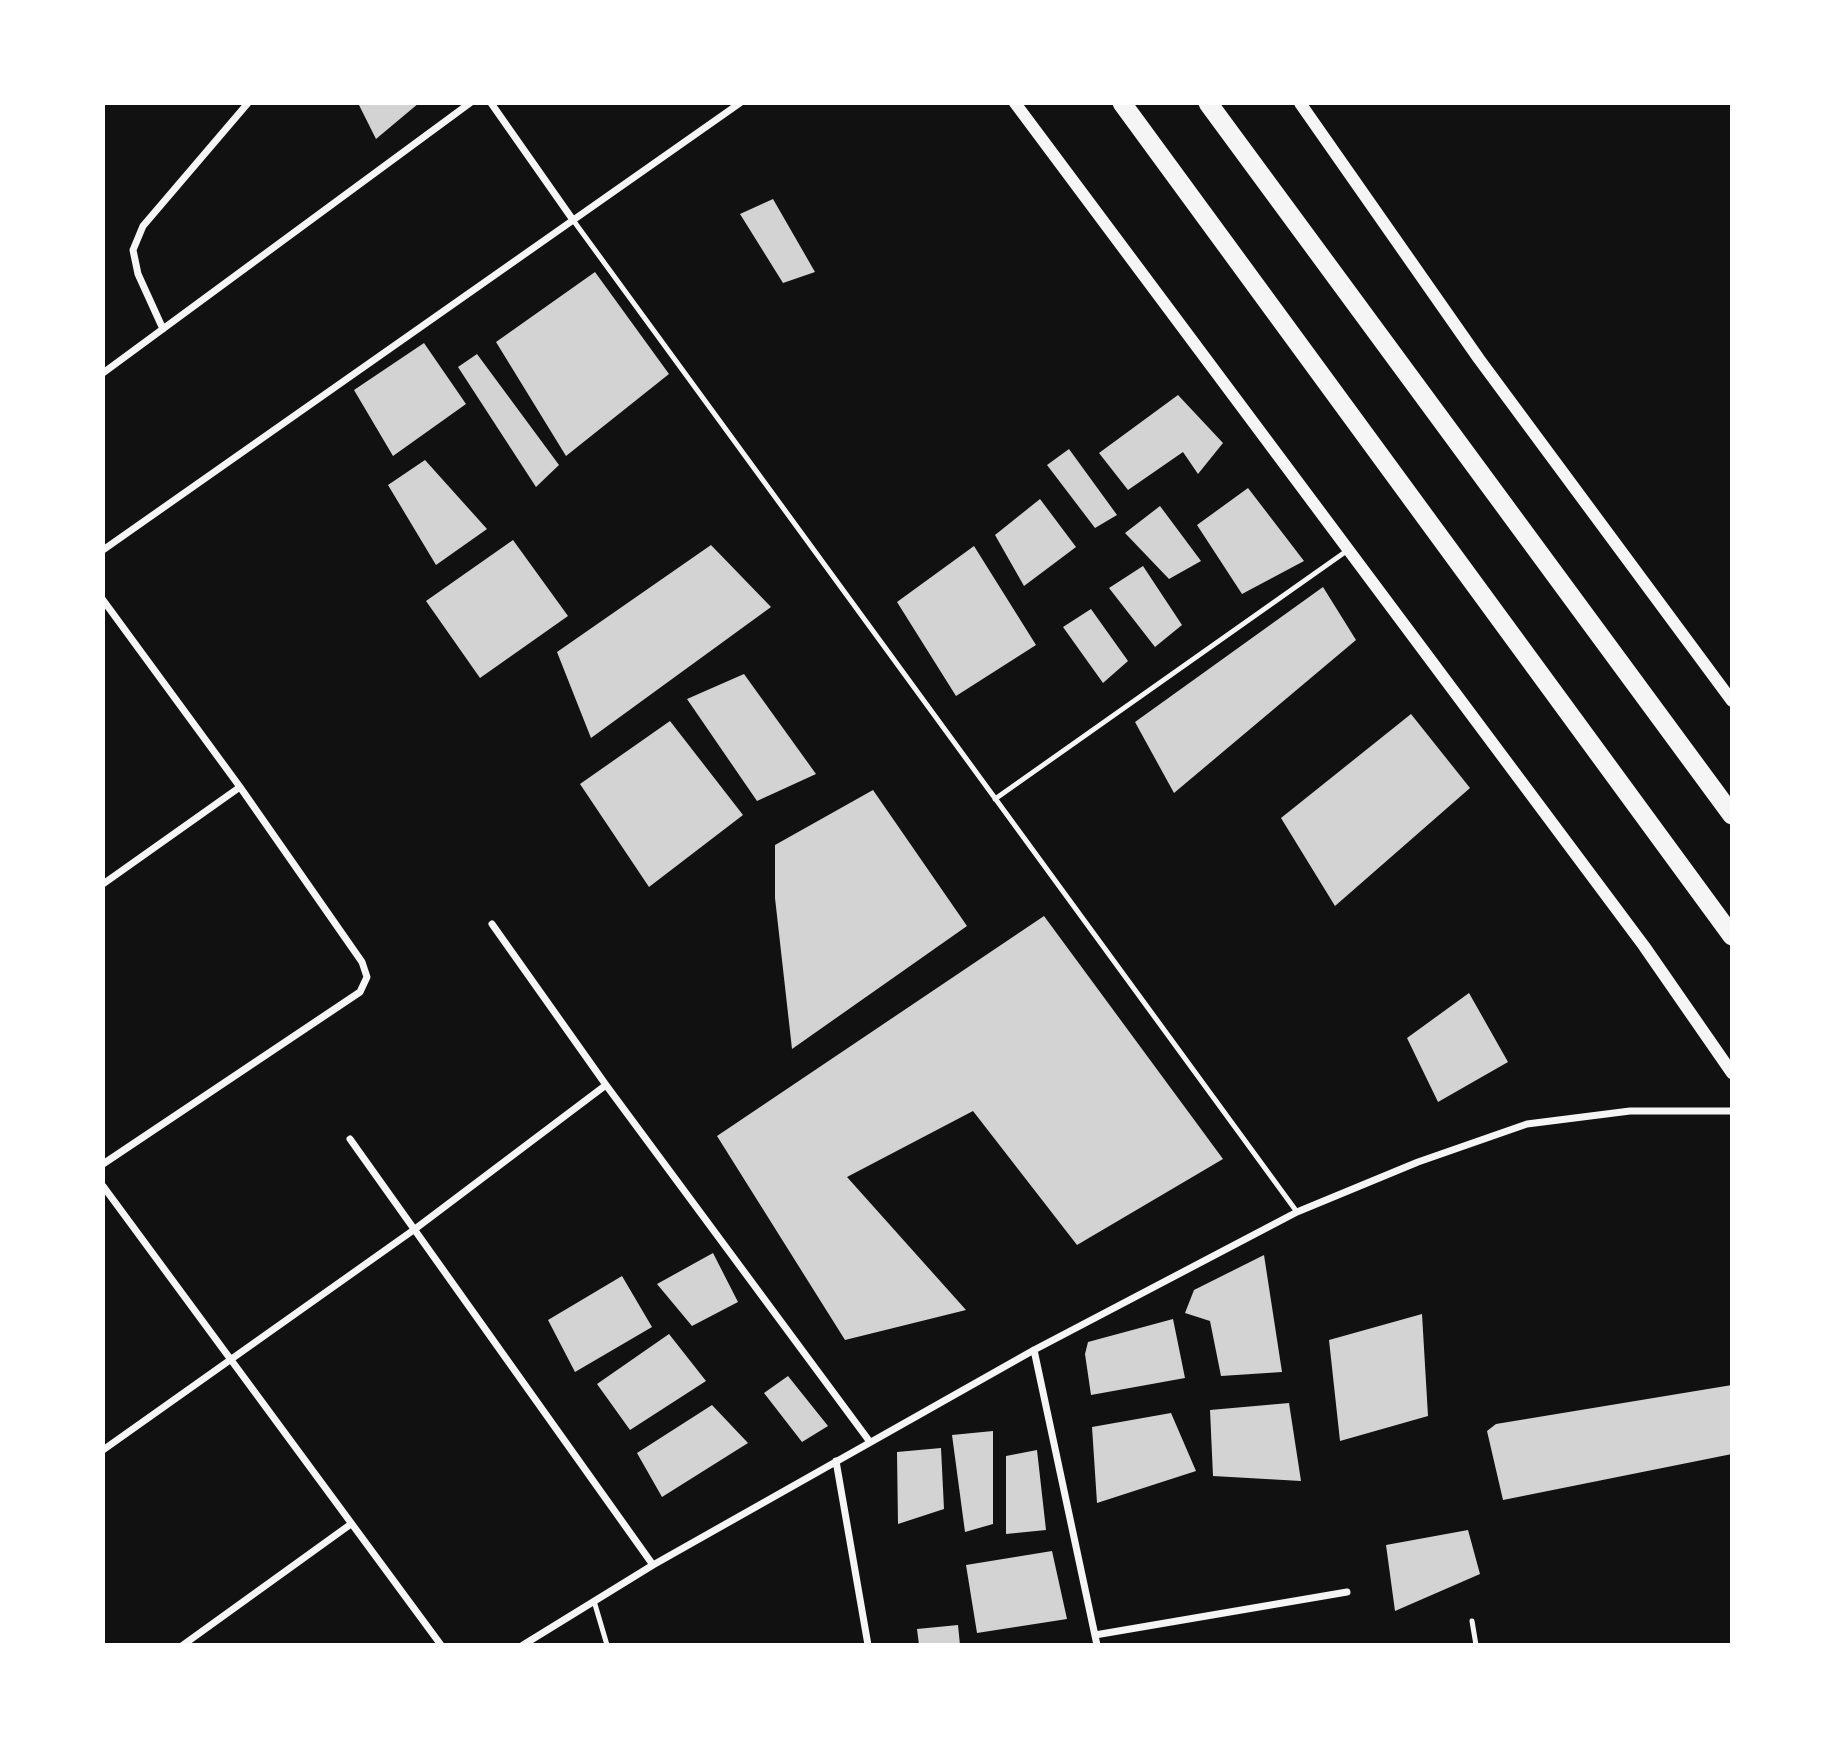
<!DOCTYPE html>
<html>
<head>
<meta charset="utf-8">
<style>
  body { margin:0 }
  #map { position:relative; width:1835px; height:1748px; overflow:hidden; background:#111; font-family:Manrope,sans-serif }
  canvas { display:block }
  .frame { position:absolute; inset:0; border:105px solid #fff; pointer-events:none }
</style>
</head>
<body>
<div id="map">
<canvas width="1835" height="1748"></canvas>
<div class="frame"></div>
</div>
<script>
const ctx = document.querySelector('canvas').getContext('2d');
ctx.lineJoin = 'round';
function fill(path, color) {
  ctx.fillStyle = color;
  ctx.fill(path, 'evenodd');
}
function toPath(rows) {
  const path = new Path2D();
  for (const r of rows) {
    path.moveTo(r[0], r[1]);
    for (let i = 2; i < r.length; i += 2) path.lineTo(r[i], r[i + 1]);
  }
  return path;
}
function strokePath(path, color, width, dash) {
  ctx.strokeStyle = color;
  ctx.lineWidth = width;
  ctx.lineCap = dash ? 'butt' : 'round';
  ctx.setLineDash(dash || []);
  ctx.stroke(path);
}
fill(toPath([
  [358,103,419,103,376,139],
  [773,199,815,272,783,283,740,214],
  [595,272,669,374,566,456,496,342],
  [424,343,466,404,393,456,354,390],
  [477,354,559,465,536,487,458,367],
  [1178,395,1223,443,1198,474,1183,452,1128,490,1099,453],
  [1069,449,1117,515,1095,528,1047,465],
  [425,460,487,529,436,565,388,485],
  [1248,488,1304,561,1242,594,1197,525],
  [1040,499,1076,547,1024,586,995,535],
  [1160,506,1201,561,1169,579,1125,533],
  [513,540,568,616,480,678,426,601],
  [711,545,771,607,591,738,557,652],
  [974,546,1036,645,956,696,897,602],
  [1143,566,1182,625,1155,647,1109,588],
  [1323,587,1356,640,1174,793,1135,722],
  [1091,609,1128,661,1103,683,1063,627],
  [744,674,816,774,757,801,687,699],
  [1411,714,1470,788,1335,906,1281,818],
  [670,721,743,815,649,887,580,784],
  [873,790,967,926,792,1049,775,898,775,845],
  [1044,916,1223,1159,1077,1245,973,1111,847,1177,966,1310,845,1340,717,1136],
  [1469,993,1508,1062,1438,1102,1407,1038],
  [713,1253,738,1302,692,1326,657,1284],
  [1264,1255,1282,1372,1221,1376,1210,1321,1185,1313,1194,1290],
  [622,1276,652,1327,575,1372,548,1320],
  [1422,1314,1428,1416,1340,1441,1329,1340],
  [1173,1319,1185,1378,1091,1395,1085,1354,1088,1342],
  [669,1334,706,1381,630,1430,597,1384],
  [788,1376,828,1426,802,1442,764,1393],
  [1732,1385,1732,1454,1503,1500,1487,1431,1496,1424],
  [1289,1403,1301,1481,1213,1476,1210,1410],
  [712,1405,748,1443,662,1497,637,1453],
  [1171,1413,1196,1471,1097,1503,1092,1427],
  [993,1431,993,1524,965,1532,952,1435],
  [941,1448,944,1509,898,1524,897,1452],
  [1037,1450,1046,1530,1006,1534,1006,1456],
  [1468,1530,1480,1574,1395,1611,1386,1545],
  [1052,1551,1067,1619,977,1633,966,1565],
  [958,1625,960,1645,919,1645,917,1629]
]), '#d3d3d3');
strokePath(toPath([
  [573,220,1297,1212],
  [995,799,1348,550],
  [594,1601,607,1645],
  [1472,1621,1476,1645]
]), '#f5f5f5', 5);
strokePath(toPath([
  [491,103,573,220],
  [163,329,138,274,133,250,143,226,248,103],
  [103,373,470,103],
  [103,550,740,103],
  [103,600,240,787,103,884],
  [492,924,606,1085,870,1442],
  [350,1139,653,1565],
  [103,1164,360,992,367,977,362,962,240,787],
  [103,1186,441,1645],
  [1034,1350,1097,1645],
  [103,1450,415,1229,606,1085],
  [836,1461,868,1645],
  [1095,1635,1347,1592],
  [183,1645,351,1524],
  [523,1645,653,1565,1034,1350,1297,1212,1418,1162,1527,1124,1630,1111,1732,1111]
]), '#f5f5f5', 7);
strokePath(toPath([
  [1015,103,1644,946,1732,1073],
  [1300,103,1479,359,1732,701]
]), '#f5f5f5', 12);
strokePath(toPath([
  [1122,103,1732,936],
  [1208,103,1732,815]
]), '#f5f5f5', 19);
</script>
</body>
</html>
